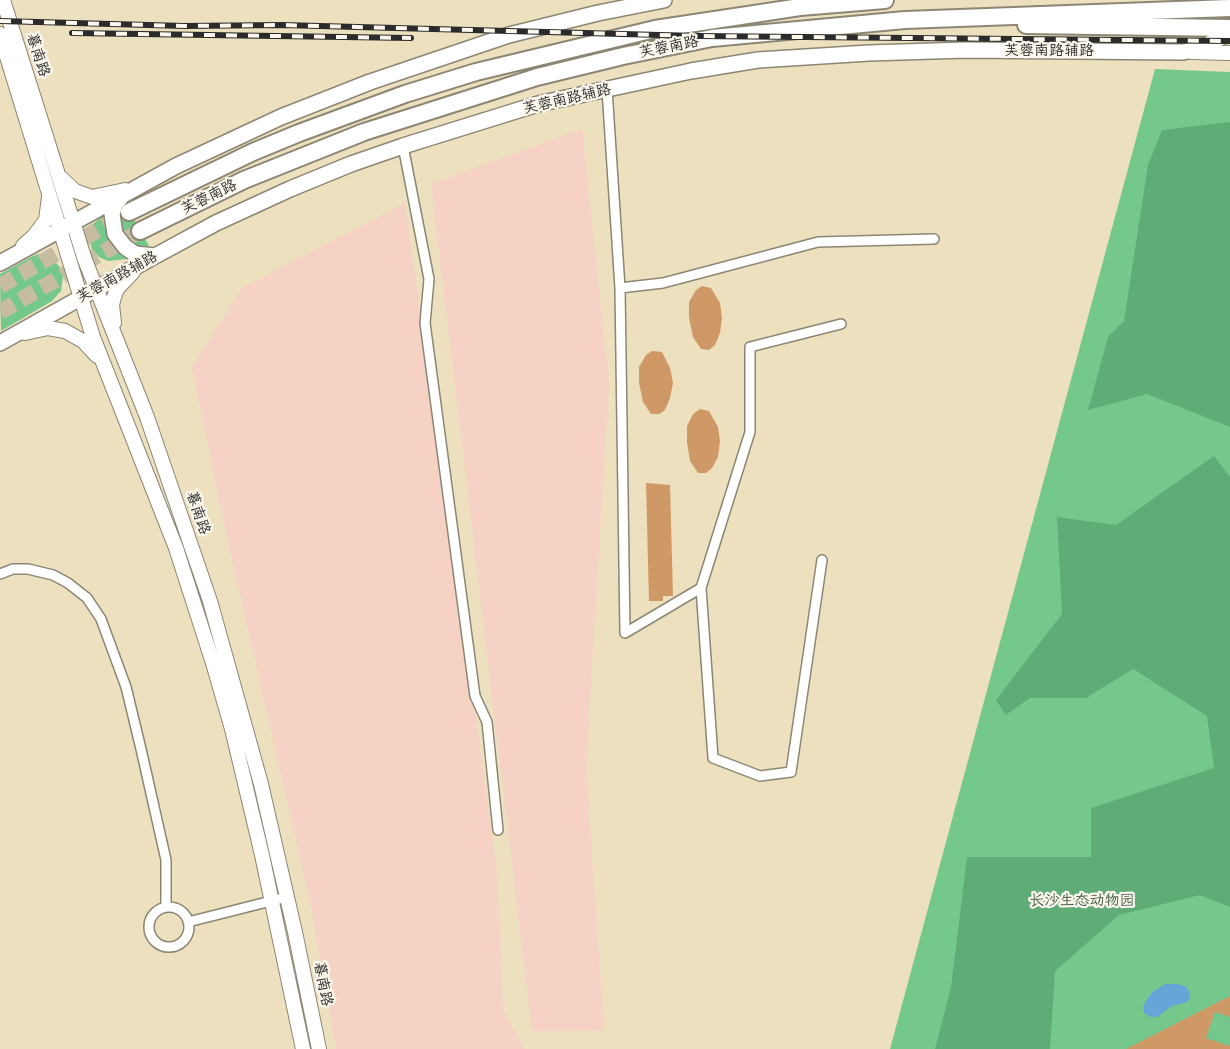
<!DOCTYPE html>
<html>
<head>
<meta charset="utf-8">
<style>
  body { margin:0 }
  canvas { display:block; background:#ece0be }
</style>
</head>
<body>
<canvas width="1230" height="1049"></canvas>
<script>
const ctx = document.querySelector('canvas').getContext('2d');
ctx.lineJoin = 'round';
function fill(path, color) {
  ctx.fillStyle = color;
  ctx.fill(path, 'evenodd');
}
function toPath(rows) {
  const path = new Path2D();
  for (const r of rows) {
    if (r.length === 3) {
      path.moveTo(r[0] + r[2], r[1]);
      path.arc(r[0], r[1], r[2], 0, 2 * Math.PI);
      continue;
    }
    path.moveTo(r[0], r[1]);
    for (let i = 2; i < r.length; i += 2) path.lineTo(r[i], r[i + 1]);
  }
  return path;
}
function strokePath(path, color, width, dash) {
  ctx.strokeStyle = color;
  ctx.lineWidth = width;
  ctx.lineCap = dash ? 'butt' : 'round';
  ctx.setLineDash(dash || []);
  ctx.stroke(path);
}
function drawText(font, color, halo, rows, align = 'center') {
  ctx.font = font + ' Delius,"LXGW WenKai TC",sans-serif';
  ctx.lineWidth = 4.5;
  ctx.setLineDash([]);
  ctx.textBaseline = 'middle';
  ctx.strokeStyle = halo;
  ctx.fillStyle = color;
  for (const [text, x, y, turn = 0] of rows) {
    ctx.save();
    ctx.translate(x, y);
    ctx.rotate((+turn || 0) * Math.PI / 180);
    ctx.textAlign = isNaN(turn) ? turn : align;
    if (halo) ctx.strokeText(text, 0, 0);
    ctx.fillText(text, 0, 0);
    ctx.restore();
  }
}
fill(toPath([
  [582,129,609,383,586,767,604,1030,532,1031,431,184],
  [405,203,497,870,503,1010,524,1049,336,1049,312,911,227,537,192,367,242,288]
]), '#f6d2c4');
fill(toPath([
  [1155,69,1230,72,1230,1049,890,1049],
  [125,203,149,246,140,248,132,246,121,232,119,211],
  [106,213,106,229,129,258,126,259,108,261,99,257,92,249,89,238,93,224],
  [38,254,52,259,60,267,63,276,61,291,52,301,1,331,0,274,31,257]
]), '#75c88b');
fill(toPath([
  [1230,122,1230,427,1147,394,1088,410,1108,337,1124,321,1148,165,1162,130],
  [1214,456,1230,477,1230,907,1200,895,1119,915,1055,971,1050,1049,935,1049,951,987,967,857,1091,857,1091,808,1214,768,1207,716,1133,669,1086,698,1030,698,1006,715,996,700,1062,614,1057,517,1116,525]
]), '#60ac77');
fill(toPath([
  [1165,984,1177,984,1185,986,1189,991,1190,998,1185,1003,1172,1006,1157,1017,1151,1017,1144,1013,1143,1006,1152,992]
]), '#67a5d9');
fill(toPath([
  [702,286,711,288,720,303,722,318,720,333,715,345,709,350,701,349,693,337,689,318,689,302,696,290],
  [652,351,662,352,670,368,673,383,670,398,665,410,659,414,651,414,643,402,639,383,639,367,646,355],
  [700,409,709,411,718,427,720,441,718,457,712,468,706,473,698,473,690,461,687,442,687,426,693,414],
  [646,483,670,485,673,596,663,596,663,601,649,601],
  [1230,996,1230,1017,1215,1012,1206,1038,1230,1046,1230,1049,1126,1049]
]), '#cf9967');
strokePath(toPath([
  [0,286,129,212],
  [0,312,140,231]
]), '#c5bca1', 16, [16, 8]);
const street = toPath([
  [607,89,620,288,625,633,701,588,750,432,750,347,841,324],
  [403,146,429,279,425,323,475,696,487,722,498,830],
  [620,288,663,283,818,242,934,239],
  [0,574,13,569,28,569,53,575,68,583,87,598,101,619,126,687,141,749,166,860,166,907],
  [701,588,713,758,760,776,791,772,822,560],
  [169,927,20],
  [188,922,287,897]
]);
const secondary = toPath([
  [3,0,85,260,147,417,210,601,261,784,295,932,319,1049],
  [0,34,93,337,176,548,213,663,232,729,262,855,303,1049],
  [1191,52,1230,53],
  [61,178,75,191,92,197,125,190],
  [23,246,34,236,46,220,49,197],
  [114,323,112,305,114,297,117,289,133,272],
  [25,333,48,328,65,331,83,341,97,356]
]);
const primary = toPath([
  [123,195,115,204,112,214,115,234,125,247,135,254,155,256],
  [0,263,176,166,281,117,370,82,509,35,598,13,664,0],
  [0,343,155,256,216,223,290,189,351,164,403,146,538,104,691,71,758,60,869,53,965,50,1183,52,1202,48,1230,32]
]);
const highway = toPath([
  [1026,25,1230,28],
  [129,212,253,152,299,133,405,94,476,72,655,29,800,7,885,0],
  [140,231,244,180,364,132,537,77,623,56,712,38,905,20,1230,8]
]);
strokePath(street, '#8c8674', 12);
strokePath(secondary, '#8c8674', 16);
strokePath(primary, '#8c8674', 18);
strokePath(highway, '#8c8674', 20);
strokePath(street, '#fff', 9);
strokePath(secondary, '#fff', 14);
strokePath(primary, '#fff', 15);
strokePath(highway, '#fff', 16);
const rail = toPath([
  [0,21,185,26,282,25,698,36,1230,41],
  [72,33,411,38]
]);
strokePath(rail, '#2b2b2b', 6);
strokePath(rail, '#fbf7ec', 4, [11]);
drawText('15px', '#2b2b2b', '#fbf7ec', [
  ["芙蓉南路",669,47,-11],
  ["芙蓉南路辅路",1049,51],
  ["暮南路",38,55,72],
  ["芙蓉南路辅路",567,99,-13],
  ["芙蓉南路",209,197,-26],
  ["芙蓉南路辅路",117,277,-29],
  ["暮南路",198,513,71],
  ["暮南路",323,984,79]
]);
drawText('15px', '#415a48', '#fbf7ec', [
  ["长沙生态动物园",1082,901]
]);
</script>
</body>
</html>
